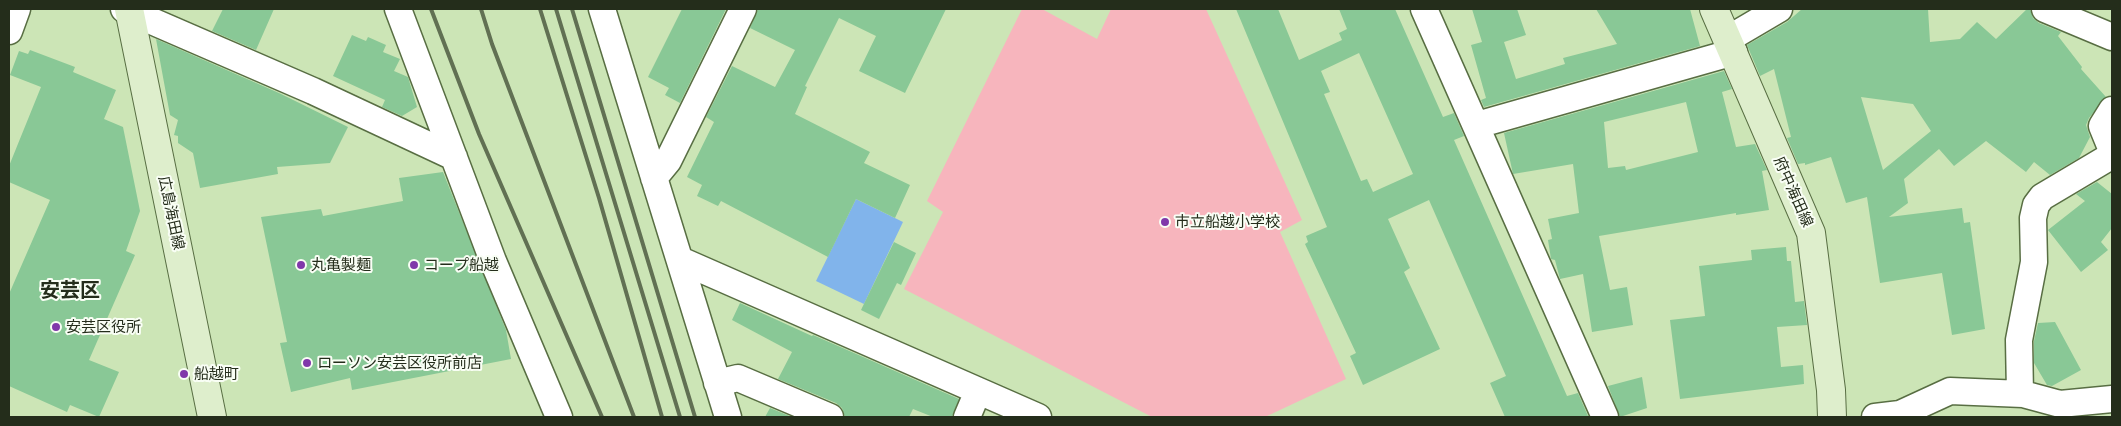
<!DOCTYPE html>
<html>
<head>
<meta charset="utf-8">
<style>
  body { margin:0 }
  #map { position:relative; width:2121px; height:426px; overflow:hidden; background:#cce5b6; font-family:Quicksand,sans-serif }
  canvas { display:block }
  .frame { position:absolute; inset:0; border:10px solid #242d1b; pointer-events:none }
</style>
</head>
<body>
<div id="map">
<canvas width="2121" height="426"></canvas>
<div class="frame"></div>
</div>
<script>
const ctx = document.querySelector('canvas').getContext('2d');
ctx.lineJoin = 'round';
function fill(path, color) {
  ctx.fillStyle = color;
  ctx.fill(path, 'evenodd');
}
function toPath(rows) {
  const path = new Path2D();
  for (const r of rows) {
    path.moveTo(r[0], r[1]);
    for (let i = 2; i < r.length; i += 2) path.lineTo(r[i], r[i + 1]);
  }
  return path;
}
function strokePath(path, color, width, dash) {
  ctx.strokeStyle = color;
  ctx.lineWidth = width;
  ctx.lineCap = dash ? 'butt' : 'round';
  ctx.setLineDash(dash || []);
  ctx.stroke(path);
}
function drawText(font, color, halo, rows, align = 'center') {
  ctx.font = font + ' Quicksand,"Noto Sans JP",sans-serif';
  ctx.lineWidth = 4;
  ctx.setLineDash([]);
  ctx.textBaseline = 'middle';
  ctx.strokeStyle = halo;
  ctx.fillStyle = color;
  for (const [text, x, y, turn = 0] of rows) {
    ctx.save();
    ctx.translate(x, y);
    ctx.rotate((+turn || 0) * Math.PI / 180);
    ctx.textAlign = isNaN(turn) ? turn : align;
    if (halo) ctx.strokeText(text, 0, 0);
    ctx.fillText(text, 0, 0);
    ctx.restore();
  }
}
fill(toPath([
  [1022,9,1042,9,1097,39,1111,9,1206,9,1302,220,1280,232,1346,379,1265,417,1152,417,904,289,943,212,927,201]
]), '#f7b5bd');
fill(toPath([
  [856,199,903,222,864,304,816,281]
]), '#81b4eb');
fill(toPath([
  [223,9,274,9,256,50,212,31],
  [682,9,726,9,680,103,665,95,669,88,648,77],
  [758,9,946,9,905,93,859,71,876,36,839,18,805,86,807,87,795,114,870,152,864,163,910,185,895,218,856,199,828,257,721,201,718,206,697,196,702,185,687,177,714,122,706,117,732,66,775,87,795,50,750,28],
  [1236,9,1278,9,1299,60,1342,40,1339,33,1347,29,1339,9,1395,9,1443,117,1454,113,1464,136,1454,140,1567,396,1578,393,1588,416,1505,417,1490,383,1506,376,1429,200,1388,219,1410,268,1404,272,1440,349,1363,385,1350,356,1356,353,1305,244,1308,242,1306,236,1327,227],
  [1359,53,1413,174,1373,192,1367,179,1361,181,1324,94,1330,92,1321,71],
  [1472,9,1517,9,1526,35,1504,42,1516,79,1565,64,1563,58,1617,44,1596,9,1690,9,1700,46,1484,107,1481,100,1486,98,1471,45,1482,42],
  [1802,9,1928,9,1930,42,1960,39,1977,22,1996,39,2027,9,2030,9,2033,18,2039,23,2061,32,2058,36,2082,67,2081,69,2106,97,2089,118,2086,125,2090,137,2079,158,2050,175,2034,162,2026,172,1986,141,1954,166,1939,149,1904,179,1908,203,1889,217,1962,208,1964,223,1970,222,1985,329,1952,335,1942,273,1880,283,1867,197,1846,203,1831,157,1805,165,1805,163,1798,164,1787,138,1791,137,1774,69,1760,76,1747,45,1787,22],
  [1861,97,1913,104,1931,131,1883,170],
  [352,35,366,41,368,37,386,45,383,52,400,59,394,71,408,77,417,107,402,116,382,107,385,100,333,76],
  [156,39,279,93,348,127,330,163,277,167,278,174,200,188,193,153,178,143,178,136,174,135,178,120,170,115],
  [30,50,75,67,73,72,116,90,104,119,123,127,140,211,126,251,135,255,89,360,119,372,99,417,70,405,67,412,9,386,9,294,50,200,9,182,9,166,41,87,10,75,19,51,28,54],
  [1724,71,1732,89,1722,92,1736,147,1755,144,1767,170,1762,171,1769,210,1736,215,1736,213,1599,236,1610,290,1627,287,1633,325,1592,332,1583,274,1560,279,1555,260,1551,259,1548,240,1552,239,1548,219,1579,213,1573,164,1513,174,1504,133],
  [1686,102,1698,152,1626,170,1625,166,1608,168,1604,122],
  [443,172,506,330,511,359,352,390,350,378,291,392,280,343,287,342,261,217,321,209,323,216,403,201,399,178],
  [2097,182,2112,194,2112,228,2101,242,2108,250,2081,272,2048,230,2085,201,2076,194],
  [894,242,916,253,901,285,897,283,879,319,861,310],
  [1786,247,1787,261,1791,261,1795,302,1804,301,1807,325,1777,327,1781,367,1803,365,1804,384,1680,399,1670,320,1705,316,1699,266,1752,260,1751,250],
  [740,303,812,336,813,335,959,399,952,417,933,417,913,409,909,417,845,417,842,408,836,403,778,379,792,352,732,320],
  [2055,322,2081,370,2052,386,2047,385,2034,363,2034,341,2038,323],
  [1642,377,1647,408,1620,417,1608,386],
  [770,408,792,417,765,417]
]), '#89c896');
const street = toPath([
  [124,9,313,91,454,157],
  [398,9,493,261,559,417],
  [602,9,728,417],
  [1424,9,1605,417],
  [2045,9,2112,37],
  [9,31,17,9],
  [1728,39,1779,9],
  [1477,125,1734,52],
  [654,178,668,161,743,9],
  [680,260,1038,417],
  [717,383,738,378,830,417],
  [2020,394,2019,340,2034,262,2033,218,2036,205,2042,197,2111,156,2111,148,2102,126,2112,110],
  [967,417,978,391],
  [1875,417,1900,414,1950,391,2023,394,2060,404,2112,399]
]);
const secondary = toPath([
  [129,9,212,417],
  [1714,9,1811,233,1831,390,1832,417]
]);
strokePath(street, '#586e43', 29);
strokePath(secondary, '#586e43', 30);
strokePath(street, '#fff', 26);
strokePath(secondary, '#deeecc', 28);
strokePath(toPath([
  [431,9,479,134,602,417],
  [481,9,492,44,634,417],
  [540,9,599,198,662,417],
  [556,9,680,417],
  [572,9,695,417]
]), '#617053', 4);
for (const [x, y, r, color] of [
  [1165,222,5,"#8038aa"],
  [301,265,5,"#8038aa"],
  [414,265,5,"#8038aa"],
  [56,327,5,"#8038aa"],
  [307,363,5,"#8038aa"],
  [184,374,5,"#8038aa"]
]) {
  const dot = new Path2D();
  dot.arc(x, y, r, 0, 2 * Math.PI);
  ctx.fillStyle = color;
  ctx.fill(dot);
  strokePath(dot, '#f9fef5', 2);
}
drawText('15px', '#242d1b', '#f9fef5', [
  ["府中海田線",1793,192,66],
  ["広島海田線",171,213,78]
]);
drawText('15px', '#242d1b', '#f9fef5', [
  ["市立船越小学校",1175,222],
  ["丸亀製麺",311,265],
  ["コープ船越",424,265],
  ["安芸区役所",66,327],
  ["ローソン安芸区役所前店",317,363],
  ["船越町",194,374]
], 'left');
drawText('bold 20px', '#242d1b', '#f9fef5', [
  ["安芸区",70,291]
]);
</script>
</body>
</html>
